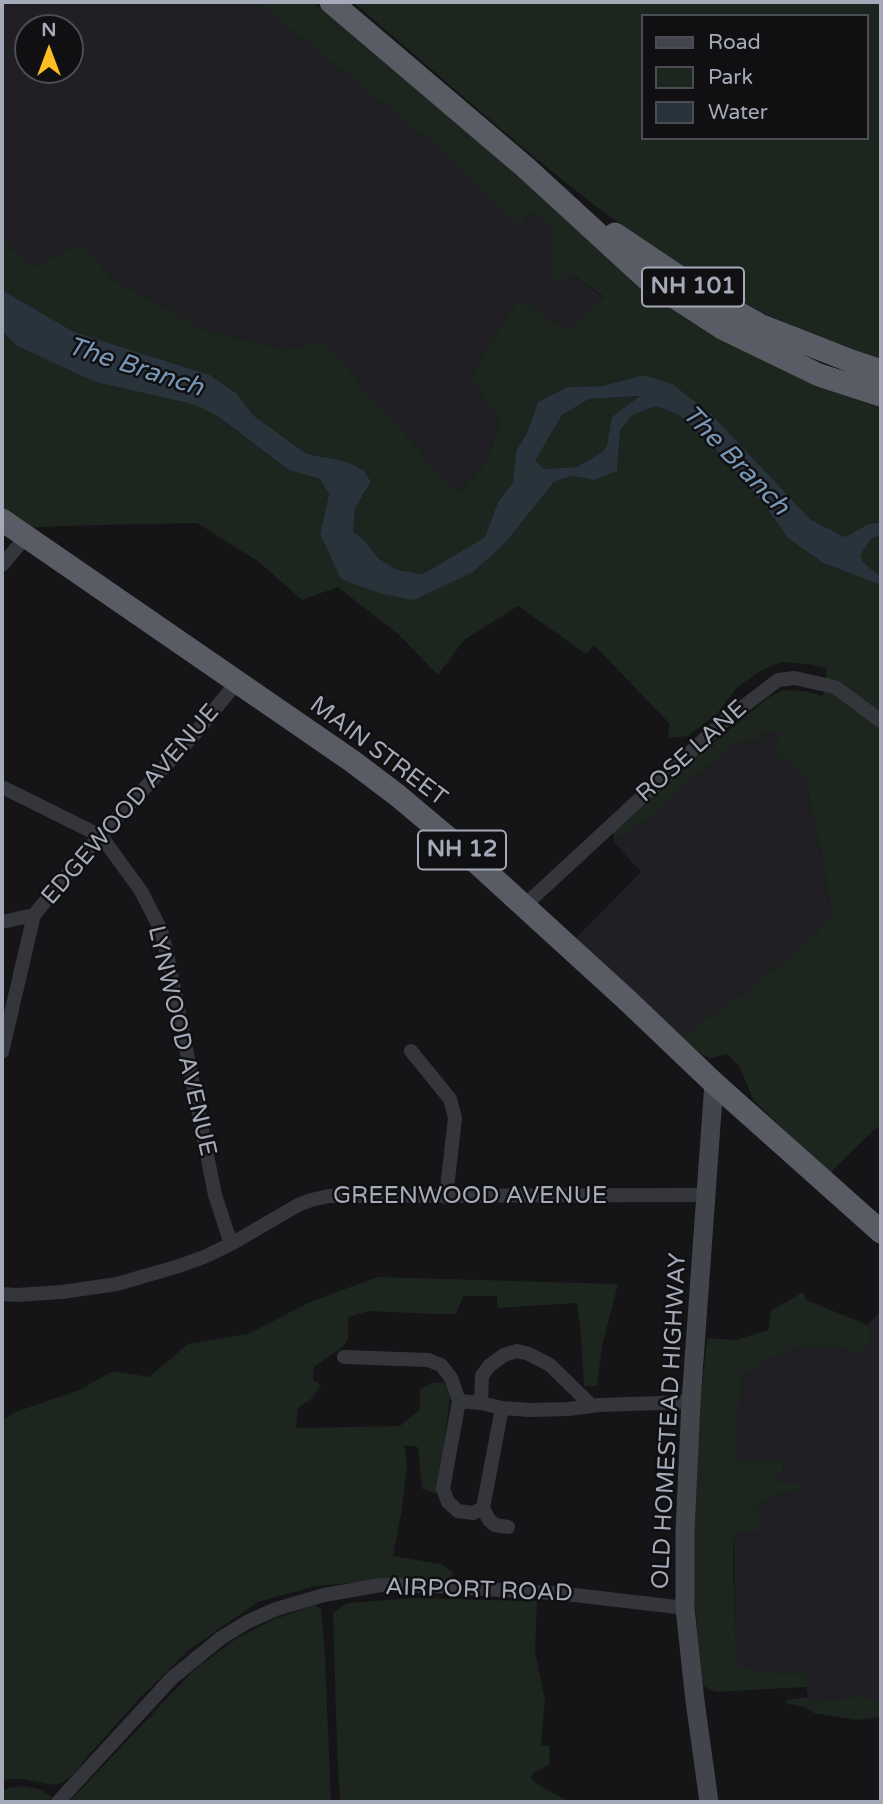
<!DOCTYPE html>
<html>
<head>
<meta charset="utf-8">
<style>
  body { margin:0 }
  #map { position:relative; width:883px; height:1804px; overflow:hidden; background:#151417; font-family:"Varela Round",sans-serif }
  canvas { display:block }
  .frame { position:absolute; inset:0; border:4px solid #a5aab8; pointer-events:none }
  .legend { position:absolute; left:641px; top:14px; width:228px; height:126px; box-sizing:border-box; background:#100f12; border:2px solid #4c4d54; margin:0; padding:9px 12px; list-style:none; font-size:21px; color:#a5aab8 }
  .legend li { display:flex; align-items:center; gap:14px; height:35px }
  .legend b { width:35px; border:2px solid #4c4d54 }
  .north { position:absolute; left:14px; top:14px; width:70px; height:70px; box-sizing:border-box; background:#100f12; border:2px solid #4c4d54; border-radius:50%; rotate:0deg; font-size:19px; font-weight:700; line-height:28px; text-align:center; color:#a5aab8 }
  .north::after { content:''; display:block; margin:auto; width:24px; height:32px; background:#ffbd24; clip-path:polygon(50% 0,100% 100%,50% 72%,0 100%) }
</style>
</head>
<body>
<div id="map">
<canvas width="883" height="1804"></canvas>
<div class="frame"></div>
<ul class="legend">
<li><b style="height:9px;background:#43454c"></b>Road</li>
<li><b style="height:19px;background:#1c251e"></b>Park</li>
<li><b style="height:19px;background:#29333c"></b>Water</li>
</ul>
<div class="north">N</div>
</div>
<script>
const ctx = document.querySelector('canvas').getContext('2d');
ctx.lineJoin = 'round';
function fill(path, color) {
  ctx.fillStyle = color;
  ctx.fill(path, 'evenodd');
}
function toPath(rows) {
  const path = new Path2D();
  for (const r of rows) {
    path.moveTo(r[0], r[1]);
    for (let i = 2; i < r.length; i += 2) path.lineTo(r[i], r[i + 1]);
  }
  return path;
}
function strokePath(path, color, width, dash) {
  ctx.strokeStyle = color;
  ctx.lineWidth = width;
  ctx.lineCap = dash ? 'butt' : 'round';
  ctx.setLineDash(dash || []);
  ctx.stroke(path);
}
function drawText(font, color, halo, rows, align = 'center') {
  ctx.font = font + ' "Varela Round",sans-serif';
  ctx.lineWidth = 5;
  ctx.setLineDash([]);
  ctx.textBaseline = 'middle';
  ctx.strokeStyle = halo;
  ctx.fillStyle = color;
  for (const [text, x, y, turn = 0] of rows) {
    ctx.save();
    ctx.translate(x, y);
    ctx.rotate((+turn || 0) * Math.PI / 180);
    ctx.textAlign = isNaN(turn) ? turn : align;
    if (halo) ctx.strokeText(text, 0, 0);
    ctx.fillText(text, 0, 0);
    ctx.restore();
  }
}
fill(toPath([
  [2,2,257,2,456,162,519,227,529,211,551,226,574,276,604,298,566,330,518,300,489,345,471,378,500,421,485,465,458,493,380,407,323,340,285,350,209,332,112,279,81,243,34,266,2,242],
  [28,28,70,28,70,70,28,70],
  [763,731,779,733,775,752,805,779,825,871,831,916,816,934,750,989,680,1037,575,939,641,872,614,842,644,821,733,744,759,740],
  [881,1309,881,1705,870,1698,857,1696,809,1702,803,1672,782,1674,740,1668,735,1632,734,1531,743,1530,752,1508,775,1495,802,1488,798,1482,778,1484,773,1475,783,1471,784,1461,735,1463,741,1377,765,1361,799,1347,838,1346,872,1339,868,1325]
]), '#202024');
fill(toPath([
  [257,2,314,2,490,151,589,241,881,403,881,522,868,524,845,537,811,520,712,415,643,375,602,386,567,387,538,402,526,435,516,451,513,482,498,502,485,537,423,574,397,570,378,558,363,539,353,532,355,508,371,483,324,457,307,454,254,416,237,394,210,375,74,332,2,290,2,242,34,266,81,243,112,279,209,332,285,350,323,340,380,407,458,493,485,465,500,422,471,378,489,345,519,299,566,330,604,297,575,276,551,283,551,226,529,211,519,228,456,162],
  [353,2,881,2,881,360,806,332,768,315,716,288,660,252,595,206,523,148],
  [643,16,867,16,867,138,643,138],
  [2,331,17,346,95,382,192,404,219,417,289,470,320,479,329,494,320,534,379,593,505,543,554,482,572,476,595,480,617,471,620,430,633,415,656,406,679,415,707,440,764,504,788,538,823,563,881,585,881,1125,875,1129,830,1173,753,1100,740,1067,727,1054,710,1058,703,1055,680,1037,750,989,816,934,831,916,825,871,805,779,775,752,779,733,763,731,759,740,733,744,644,821,614,842,613,831,704,750,769,697,784,690,805,691,823,696,827,668,806,664,782,662,762,670,736,688,718,713,688,736,668,738,669,723,594,645,586,654,518,606,464,640,438,675,399,635,338,587,302,600,259,562,197,523,61,526,30,528,2,508],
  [641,396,635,401,610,435,607,446,602,452,577,467,544,469,534,461,562,415,589,399],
  [881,536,881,576,877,574,863,562,859,555,872,538],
  [377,1277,618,1284,602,1346,597,1386,584,1386,580,1326,577,1303,497,1308,497,1296,463,1296,456,1314,433,1314,369,1311,348,1317,348,1340,340,1349,314,1367,313,1380,321,1385,311,1399,298,1408,296,1428,400,1426,420,1409,420,1390,431,1383,444,1382,450,1397,438,1494,422,1489,418,1447,404,1445,407,1464,402,1509,393,1556,441,1564,453,1572,451,1581,361,1582,316,1586,258,1602,190,1649,139,1699,87,1757,74,1774,62,1783,54,1785,22,1779,8,1779,2,1782,2,1421,13,1413,79,1390,113,1371,149,1377,188,1344,248,1334,308,1303],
  [803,1292,806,1300,868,1325,872,1339,860,1354,838,1346,799,1347,765,1361,741,1377,736,1462,784,1461,783,1471,774,1475,778,1483,799,1482,802,1488,775,1495,752,1508,762,1512,762,1531,734,1531,733,1556,735,1632,740,1667,782,1674,804,1672,806,1687,716,1692,703,1686,692,1576,699,1414,707,1338,736,1340,768,1330,771,1311],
  [414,1598,537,1601,535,1651,545,1700,541,1745,550,1746,549,1765,535,1772,530,1778,547,1790,570,1802,340,1802,337,1747,333,1613,347,1603],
  [315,1605,321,1609,325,1655,331,1802,69,1802,194,1670,237,1638,275,1619],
  [857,1696,870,1698,881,1705,881,1717,856,1720,814,1713,804,1707,786,1703,787,1700,808,1697,810,1702],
  [23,1786,39,1789,52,1797,47,1802,2,1802,2,1792,8,1788]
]), '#1c251e');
fill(toPath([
  [2,290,74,332,210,375,237,394,254,416,307,454,348,462,364,471,371,482,355,508,353,532,363,539,378,558,397,570,423,574,485,537,498,502,513,482,516,451,526,435,538,402,567,387,602,386,643,375,672,384,712,415,811,520,845,537,868,524,881,522,881,536,872,538,860,555,863,562,877,574,881,576,881,585,823,563,788,538,764,504,707,440,679,415,656,406,633,415,620,430,617,471,595,480,572,476,554,482,505,543,473,572,414,600,379,593,341,579,320,534,329,494,320,479,289,470,219,417,192,404,95,382,17,346,2,331],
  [640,396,612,417,607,446,602,452,577,467,544,469,535,461,562,415,589,399]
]), '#29333c');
strokePath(toPath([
  [2,565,26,537],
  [2,787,101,836,141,891,161,930,168,958,215,1195,231,1244],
  [524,906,723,722,778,680,795,678,835,687,881,721],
  [2,922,34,915],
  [411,1051,450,1099,455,1118,446,1197],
  [2,1052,34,915,88,849,193,736,237,682],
  [2,1294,17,1295,62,1292,117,1284,179,1266,204,1257,231,1244,298,1205,311,1200,329,1196,706,1195],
  [344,1357,428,1360,441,1365,451,1378,459,1401,481,1403,502,1408,530,1410,568,1409,599,1405,691,1402],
  [459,1401,443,1489,448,1502,458,1511,473,1513,483,1508],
  [481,1403,482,1376,489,1366,504,1355,517,1351,529,1354,550,1365,592,1406],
  [483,1508,502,1408],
  [483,1508,489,1520,495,1525,508,1527],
  [58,1802,172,1678,221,1638,247,1622,276,1609,324,1595,381,1585,435,1586,566,1594,685,1608]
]), '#35363c', 14);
strokePath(toPath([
  [709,1802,695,1701,685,1608,685,1531,691,1402,714,1083]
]), '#43454c', 19);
strokePath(toPath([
  [331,2,525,167,647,279,724,329,819,375,881,395],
  [615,234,706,295,762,326,851,361,881,371],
  [2,520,352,761,397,795,466,853,627,1000,714,1083,881,1232]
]), '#595c64', 23);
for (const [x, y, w] of [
  [693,287,102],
  [462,850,88]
]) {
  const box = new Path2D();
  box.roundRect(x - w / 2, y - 19.5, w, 39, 5);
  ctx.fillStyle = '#100f12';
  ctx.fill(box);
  strokePath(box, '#a5aab8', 2);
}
drawText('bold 23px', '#a5aab8', null, [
  ["NH 101",693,287],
  ["NH 12",462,850]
]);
drawText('24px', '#a5aab8', '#100f12', [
  ["MAIN STREET",378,752,37],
  ["ROSE LANE",692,752,-42],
  ["EDGEWOOD AVENUE",131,805,-49],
  ["LYNWOOD AVENUE",181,1041,77],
  ["GREENWOOD AVENUE",470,1197],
  ["OLD HOMESTEAD HIGHWAY",670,1421,-87],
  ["AIRPORT ROAD",479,1591,2]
]);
drawText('italic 26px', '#7897b7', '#100f12', [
  ["The Branch",135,368,18],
  ["The Branch",735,461,46]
]);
</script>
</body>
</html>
